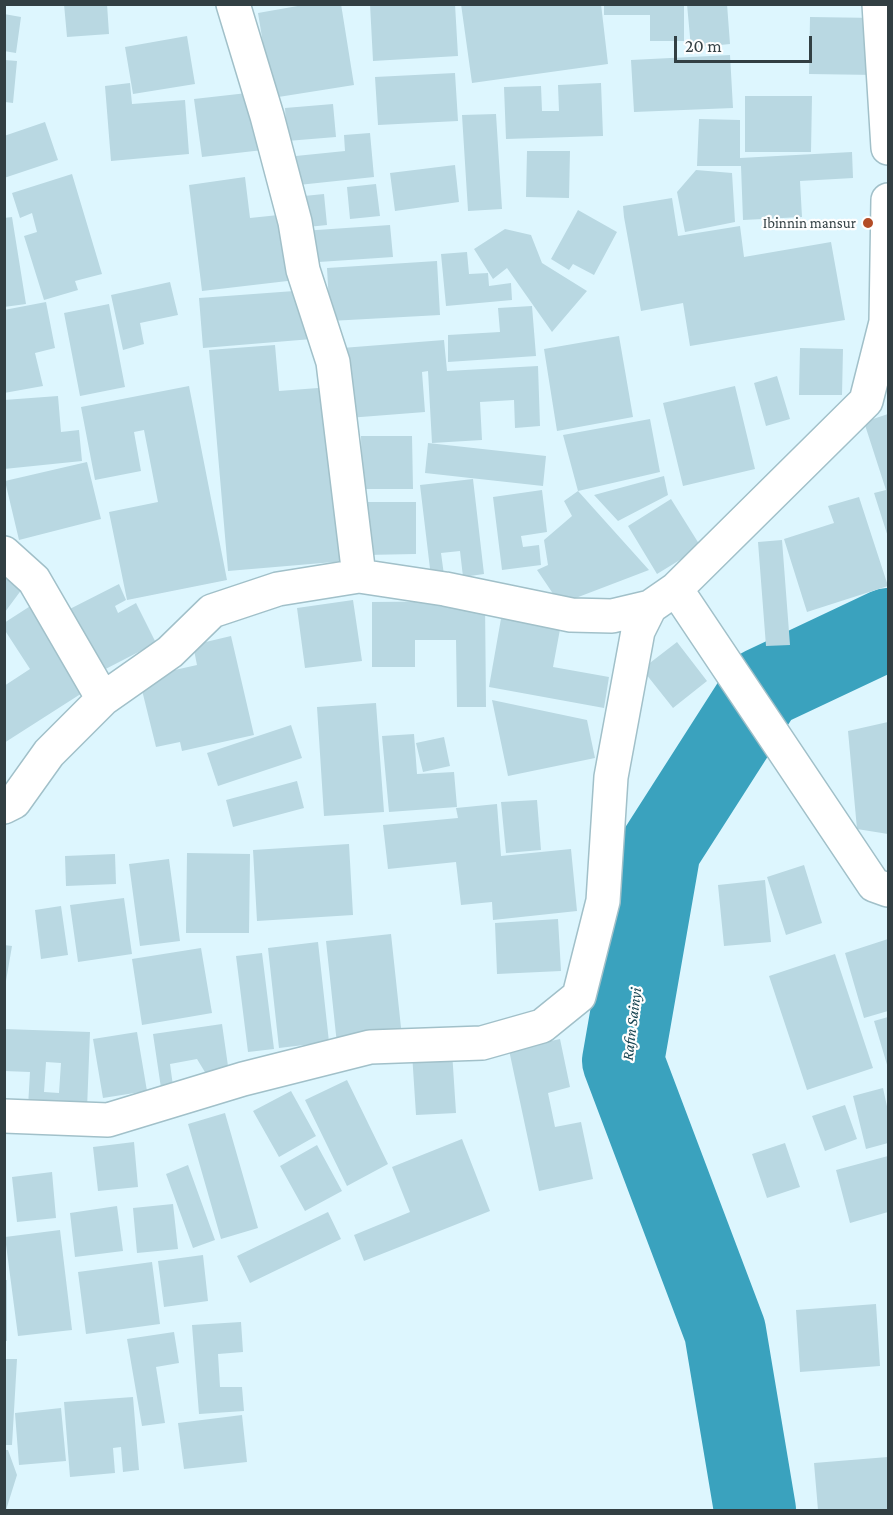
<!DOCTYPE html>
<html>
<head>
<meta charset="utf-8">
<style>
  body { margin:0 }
  #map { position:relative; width:893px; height:1515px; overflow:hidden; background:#ddf6fe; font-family:"Crimson Pro",serif }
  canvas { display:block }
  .frame { position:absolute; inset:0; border:6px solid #323f43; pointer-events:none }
  .scale { position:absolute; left:674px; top:36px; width:138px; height:27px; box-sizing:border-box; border:3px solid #323f43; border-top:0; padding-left:8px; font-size:18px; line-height:21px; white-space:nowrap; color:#323f43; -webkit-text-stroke:4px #fefefe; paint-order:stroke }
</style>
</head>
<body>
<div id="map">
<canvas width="893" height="1515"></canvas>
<div class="frame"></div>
<div class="scale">20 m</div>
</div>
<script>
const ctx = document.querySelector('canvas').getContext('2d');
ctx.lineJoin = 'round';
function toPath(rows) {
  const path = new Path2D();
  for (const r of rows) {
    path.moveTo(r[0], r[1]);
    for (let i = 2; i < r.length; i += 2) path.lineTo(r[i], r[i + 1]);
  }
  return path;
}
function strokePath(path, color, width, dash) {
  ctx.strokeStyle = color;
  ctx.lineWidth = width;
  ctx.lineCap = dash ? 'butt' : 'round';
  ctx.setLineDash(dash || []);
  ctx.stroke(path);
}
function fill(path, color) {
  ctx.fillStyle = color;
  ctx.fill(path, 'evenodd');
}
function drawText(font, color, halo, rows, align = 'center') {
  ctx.font = font + ' "Crimson Pro",serif';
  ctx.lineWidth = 4.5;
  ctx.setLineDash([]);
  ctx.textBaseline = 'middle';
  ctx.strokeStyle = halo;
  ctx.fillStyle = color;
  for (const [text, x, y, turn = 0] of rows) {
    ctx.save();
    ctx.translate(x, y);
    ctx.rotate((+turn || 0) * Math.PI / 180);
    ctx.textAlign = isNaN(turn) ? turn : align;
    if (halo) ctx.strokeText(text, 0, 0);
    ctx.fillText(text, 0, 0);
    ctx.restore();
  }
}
strokePath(toPath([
  [755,1510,725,1331,623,1061,660,849,763,688,888,629]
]), '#3aa2be', 82);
fill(toPath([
  [64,4,107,4,109,34,67,37],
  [309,4,341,4,354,85,272,98,258,13],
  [370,4,455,4,458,56,373,61],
  [461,4,601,4,608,64,472,83],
  [604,4,684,4,684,41,650,41,650,15,604,15],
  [687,4,727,4,730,44,691,48],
  [4,14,21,17,16,53,4,51],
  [810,17,877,18,876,75,809,74],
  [187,36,195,84,133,94,125,47],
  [730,55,733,108,634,112,631,60],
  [5,60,17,61,13,103,5,102],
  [455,73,458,121,378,125,375,77],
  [130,83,132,104,185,100,189,154,111,161,105,86],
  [601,83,603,136,506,139,504,87,541,86,542,111,559,111,558,85],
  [256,92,263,150,202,157,194,99],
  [745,96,812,96,811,152,745,152],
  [333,104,336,137,287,141,285,108],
  [496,114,502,209,468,211,462,115],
  [699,119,740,120,740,158,852,152,853,178,800,181,802,217,743,220,741,166,697,166],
  [45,122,58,160,4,178,4,136],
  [370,133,374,177,289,186,286,157,345,151,344,135],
  [527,151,570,151,569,198,526,197],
  [455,165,459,202,395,211,390,173],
  [696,170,732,173,735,222,685,232,677,192],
  [72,174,102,274,75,281,78,290,44,300,24,236,37,232,32,213,20,218,12,193],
  [245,177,250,218,288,214,296,280,202,291,189,185],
  [376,184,380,216,350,219,347,187],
  [324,194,327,225,298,228,294,197],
  [672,198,678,236,740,226,744,257,831,242,845,320,690,346,683,303,641,311,624,217,623,206],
  [578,210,617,232,594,275,573,264,569,270,551,259],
  [12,217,26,304,4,307,4,218],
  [390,225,393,257,304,263,302,231],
  [505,229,531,235,542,263,587,291,552,332,507,268,493,279,474,249],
  [467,252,469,274,488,273,489,286,511,283,512,300,446,306,441,254],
  [437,261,440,315,330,321,327,268],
  [170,282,178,315,140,323,144,344,123,350,111,295],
  [308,290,312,339,203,348,199,298],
  [46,302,55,348,35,353,43,386,4,393,4,310],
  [109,304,125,387,80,396,64,313],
  [532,306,536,356,448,362,448,335,500,332,498,308],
  [619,336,633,417,557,431,544,349],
  [444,340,447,371,538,366,540,426,515,428,514,400,480,402,482,440,432,443,428,371,422,372,425,412,348,418,342,348],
  [275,345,279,391,331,387,346,561,228,571,209,350],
  [800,348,843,349,842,395,799,395],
  [777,376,790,419,766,426,754,383],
  [189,386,227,580,127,600,109,512,158,502,144,430,134,432,141,471,95,480,81,407],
  [735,386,755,469,683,486,663,403],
  [58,396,61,432,79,430,82,461,4,469,4,400],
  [888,414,888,537,874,493,886,490,864,422],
  [650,419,660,472,578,491,563,435],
  [361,436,412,436,413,489,362,489],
  [428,443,546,456,543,486,425,473],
  [87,462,101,519,19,540,5,481],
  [664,476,668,495,618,521,594,495],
  [473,479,484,574,463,577,460,551,441,553,444,575,431,577,420,485],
  [542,490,547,532,521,536,523,547,539,545,541,565,502,570,493,497],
  [578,491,649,570,560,604,537,570,548,565,544,540,572,516,564,501],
  [859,497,888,586,807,612,784,539,834,523,828,506],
  [671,499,701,547,657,574,628,526],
  [365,502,416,502,416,554,365,555],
  [782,540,790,645,766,646,758,542],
  [5,569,25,585,5,612],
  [119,584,126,600,115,606,118,613,136,603,156,643,92,676,60,614],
  [353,600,362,661,305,668,297,608],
  [485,601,486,707,457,707,456,640,415,640,415,667,372,667,372,602],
  [35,603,90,688,4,743,4,686,30,669,4,629,4,623],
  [502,613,561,624,553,667,609,677,604,708,489,687],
  [231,636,254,735,182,751,180,742,156,747,139,678,197,665,193,645],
  [677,642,707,681,673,708,642,669],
  [492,700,587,720,595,758,508,776],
  [376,703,384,812,324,816,317,707],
  [888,722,888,834,857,829,848,731],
  [291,725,302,758,218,786,207,753],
  [414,734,417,774,454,772,457,807,389,812,382,736],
  [444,737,450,766,423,772,416,743],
  [297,781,304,808,233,827,226,800],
  [537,800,541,850,506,853,501,802],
  [497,804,501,856,571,849,577,911,493,920,492,902,461,905,456,862,388,869,383,825,458,818,456,808],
  [349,844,353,915,257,921,253,850],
  [187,853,250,854,249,933,186,933],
  [115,854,116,884,66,886,65,856],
  [169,859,180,941,140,946,129,864],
  [804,865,822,923,786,935,767,877],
  [765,880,771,942,724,946,718,885],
  [124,898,132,954,78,962,70,905],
  [61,906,68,955,41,959,35,910],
  [558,919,561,971,497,974,495,923],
  [391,934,402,1037,337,1044,326,941],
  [888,939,888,1011,864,1018,845,953],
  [318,942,329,1042,279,1048,268,948],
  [4,945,12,946,6,981,4,981],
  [201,948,212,1013,142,1025,132,959],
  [262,953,274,1049,248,1052,236,956],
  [835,954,873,1068,807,1090,769,976],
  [888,1017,888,1068,874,1021],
  [222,1024,230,1080,211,1082,197,1059,170,1064,173,1086,161,1088,153,1034],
  [4,1029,90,1032,87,1109,28,1107,30,1072,4,1071],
  [46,1062,61,1063,59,1093,44,1092],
  [137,1032,147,1091,103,1098,93,1039],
  [560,1039,570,1087,548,1093,555,1127,581,1122,593,1179,539,1191,509,1050],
  [452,1051,456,1113,416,1115,412,1053],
  [347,1080,388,1164,347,1186,305,1100],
  [883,1088,888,1111,888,1143,866,1149,853,1096],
  [291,1091,316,1136,279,1157,253,1111],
  [845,1105,857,1139,825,1151,812,1116],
  [225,1113,258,1228,221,1239,188,1124],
  [462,1139,490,1211,364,1261,354,1235,410,1212,392,1167],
  [134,1142,138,1187,98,1191,93,1147],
  [785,1143,800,1187,767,1198,752,1154],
  [317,1145,342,1191,305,1211,280,1166],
  [888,1156,888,1212,850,1223,836,1170],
  [188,1165,215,1240,193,1248,166,1174],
  [52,1172,56,1218,17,1222,12,1177],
  [173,1204,178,1249,137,1253,133,1208],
  [117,1206,123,1251,75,1257,70,1213],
  [328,1212,341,1239,250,1283,237,1256],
  [60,1230,72,1330,18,1336,5,1237],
  [203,1255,208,1301,164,1307,158,1261],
  [152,1262,160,1324,86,1334,78,1272],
  [4,1280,7,1280,7,1341,4,1341],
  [876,1304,880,1366,800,1372,796,1310],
  [241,1322,243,1352,218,1354,220,1387,242,1387,244,1411,199,1414,192,1325],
  [174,1332,179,1363,156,1367,165,1423,142,1426,127,1339],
  [4,1359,17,1359,12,1445,4,1445],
  [133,1397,139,1470,123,1472,121,1447,113,1448,115,1473,70,1477,64,1402],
  [61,1408,66,1461,19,1465,15,1413],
  [242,1415,247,1462,184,1469,178,1423],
  [4,1450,8,1450,17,1475,6,1510],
  [888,1457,888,1510,818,1510,814,1463]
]), '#b9d8e2');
const minor = toPath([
  [233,4,267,116,295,222,303,270,333,362,359,576],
  [879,4,888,148],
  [888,200,886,322,888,324],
  [4,553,34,580,103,699],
  [676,589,874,885,888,890],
  [4,807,14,802,49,753,103,699,170,652,212,611,278,589,359,576,445,589,571,615,612,616,650,607,676,589,866,401,886,322],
  [4,1116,108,1120,243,1079,370,1047,482,1043,542,1026,579,996,603,901,611,777,638,631,650,607]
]);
strokePath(minor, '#a1c0c9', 36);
strokePath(minor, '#fff', 33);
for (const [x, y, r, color] of [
  [868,223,6,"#b34c26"]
]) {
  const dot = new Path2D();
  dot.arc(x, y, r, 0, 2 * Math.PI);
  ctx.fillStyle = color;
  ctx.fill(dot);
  strokePath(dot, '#fefefe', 2);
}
drawText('15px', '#323f43', '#fefefe', [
  ["Ibinnin mansur",856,223]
], 'right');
drawText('italic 16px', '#174451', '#fefefe', [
  ["Rafin Sainyi",632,1024,-83]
]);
</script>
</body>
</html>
